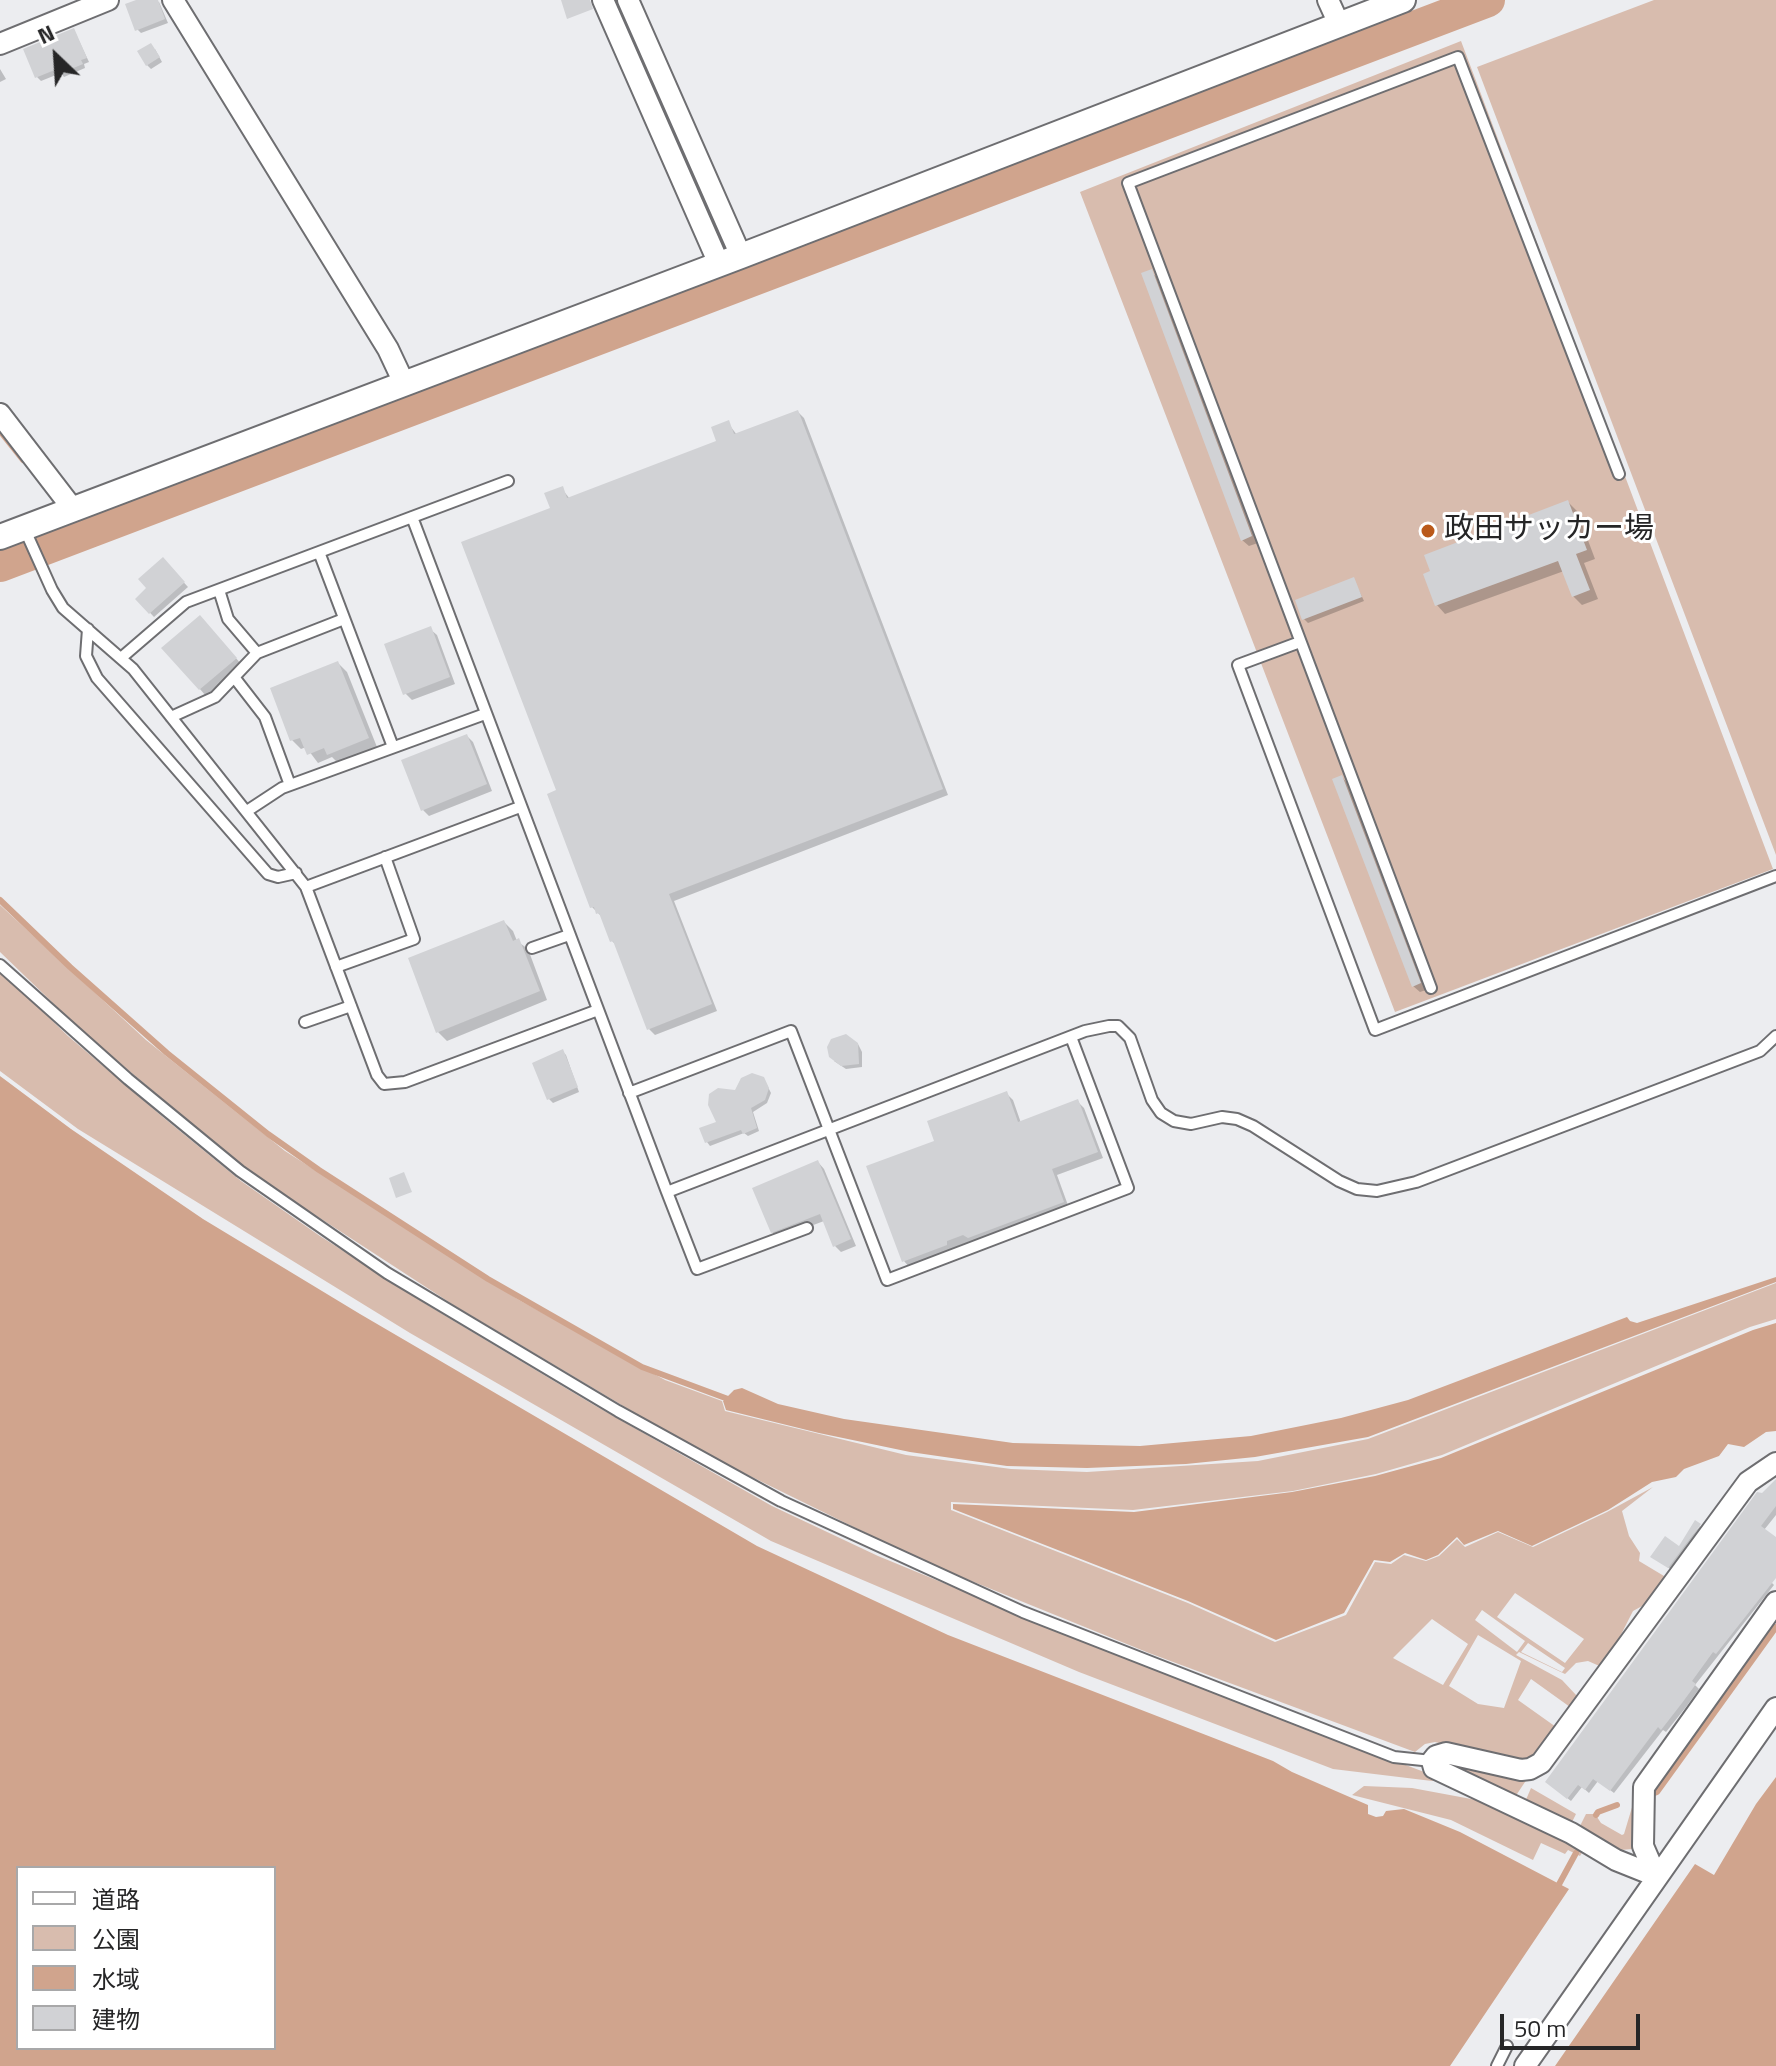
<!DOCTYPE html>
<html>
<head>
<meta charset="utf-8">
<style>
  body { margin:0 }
  #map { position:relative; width:1776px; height:2066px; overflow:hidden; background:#ecedf0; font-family:"Titillium Web","Noto Sans JP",sans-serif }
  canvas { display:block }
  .legend { position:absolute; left:16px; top:1866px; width:260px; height:184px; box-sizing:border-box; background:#fff; border:2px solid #a8a8a9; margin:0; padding:10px 14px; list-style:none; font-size:24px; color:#262627 }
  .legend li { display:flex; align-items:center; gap:16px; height:40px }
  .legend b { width:40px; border:2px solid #a8a8a9 }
  .north { position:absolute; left:16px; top:16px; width:80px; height:80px; -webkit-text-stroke:6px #fff; paint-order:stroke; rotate:335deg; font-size:22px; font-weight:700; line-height:32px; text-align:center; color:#262627 }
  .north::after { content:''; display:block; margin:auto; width:28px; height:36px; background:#262627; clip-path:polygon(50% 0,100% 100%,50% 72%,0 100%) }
  .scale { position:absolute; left:1500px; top:2014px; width:140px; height:36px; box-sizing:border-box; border:4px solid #262627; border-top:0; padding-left:10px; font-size:24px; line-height:28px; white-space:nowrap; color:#262627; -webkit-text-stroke:6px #fff; paint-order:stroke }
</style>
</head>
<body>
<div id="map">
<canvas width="1776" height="2066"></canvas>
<ul class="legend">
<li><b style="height:10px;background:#fff"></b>道路</li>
<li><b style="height:22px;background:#d8bcae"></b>公園</li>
<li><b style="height:22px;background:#d0a48d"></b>水域</li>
<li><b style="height:22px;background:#d1d2d5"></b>建物</li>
</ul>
<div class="north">N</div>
<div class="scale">50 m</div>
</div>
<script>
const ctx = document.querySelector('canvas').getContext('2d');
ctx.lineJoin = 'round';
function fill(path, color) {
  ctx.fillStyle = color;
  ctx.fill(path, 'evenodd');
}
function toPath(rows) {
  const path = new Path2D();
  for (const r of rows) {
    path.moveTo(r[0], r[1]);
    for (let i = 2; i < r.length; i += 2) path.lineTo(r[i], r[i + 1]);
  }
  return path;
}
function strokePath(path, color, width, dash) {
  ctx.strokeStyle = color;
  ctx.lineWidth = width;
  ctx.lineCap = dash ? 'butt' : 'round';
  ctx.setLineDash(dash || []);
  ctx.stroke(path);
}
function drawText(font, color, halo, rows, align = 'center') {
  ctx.font = font + ' "Titillium Web","Noto Sans JP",sans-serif';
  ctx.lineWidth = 6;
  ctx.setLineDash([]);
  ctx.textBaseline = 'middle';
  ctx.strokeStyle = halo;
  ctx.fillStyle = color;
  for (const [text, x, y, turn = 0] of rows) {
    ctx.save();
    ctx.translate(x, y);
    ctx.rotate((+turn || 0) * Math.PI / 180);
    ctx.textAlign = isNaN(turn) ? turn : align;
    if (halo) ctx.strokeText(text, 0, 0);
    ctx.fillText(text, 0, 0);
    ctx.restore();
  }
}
fill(toPath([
  [1654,0,1776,0,1776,855,1477,67],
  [1461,41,1773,869,1395,1012,1080,192],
  [0,905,146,1040,285,1151,519,1300,665,1380,722,1401,725,1411,906,1455,1011,1469,1087,1472,1258,1461,1368,1439,1776,1283,1776,1319,1750,1327,1442,1455,1376,1474,1293,1491,1133,1510,951,1502,951,1510,1188,1603,1275,1642,1346,1615,1375,1562,1391,1564,1404,1555,1426,1561,1439,1556,1457,1539,1465,1547,1498,1532,1533,1547,1607,1512,1653,1487,1622,1511,1629,1536,1640,1553,1639,1561,1669,1579,1652,1604,1644,1605,1633,1611,1604,1668,1588,1661,1576,1663,1565,1674,1519,1652,1516,1655,1562,1680,1577,1696,1578,1703,1535,1761,1495,1758,1435,1742,1425,1744,1415,1752,1149,1653,927,1563,699,1451,455,1306,249,1172,82,1031,0,952],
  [1515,1593,1584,1639,1565,1663,1497,1617],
  [1482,1610,1525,1641,1517,1652,1475,1620],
  [1432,1619,1468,1644,1443,1685,1393,1658],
  [1478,1635,1521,1661,1504,1708,1478,1704,1449,1686],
  [1528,1643,1565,1668,1562,1672,1521,1652],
  [1531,1679,1570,1707,1556,1727,1518,1700],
  [0,970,68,1036,164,1118,241,1181,320,1236,429,1306,594,1405,772,1506,878,1556,1135,1662,1440,1778,1432,1781,1333,1769,1079,1672,771,1541,410,1333,78,1129,0,1071],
  [1459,1759,1527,1779,1515,1797,1455,1768],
  [1364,1786,1412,1788,1482,1801,1583,1851,1580,1856,1568,1850,1565,1854,1541,1843,1533,1860,1451,1820,1352,1795],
  [1531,1788,1576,1814,1570,1826,1525,1802],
  [1637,1803,1636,1845,1633,1849,1620,1850,1578,1830,1586,1814,1595,1814,1601,1823,1622,1835,1624,1834,1633,1804]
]), '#d8bcae');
fill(toPath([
  [0,1076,71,1129,203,1219,360,1314,757,1546,948,1635,1273,1761,1292,1772,1368,1805,1368,1814,1376,1817,1383,1816,1386,1811,1404,1809,1460,1832,1569,1889,1450,2066,0,2066],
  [18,1868,274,1868,274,2048,18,2048],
  [1776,1277,1776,1282,1368,1437,1255,1457,1186,1464,1087,1468,1007,1466,910,1452,819,1433,726,1410,723,1401,734,1390,742,1388,778,1404,844,1419,1013,1443,1140,1446,1251,1436,1341,1418,1408,1400,1627,1317,1630,1321,1637,1323],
  [1776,1323,1776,1431,1766,1432,1744,1447,1728,1444,1719,1456,1684,1469,1676,1477,1652,1482,1608,1510,1532,1546,1498,1531,1464,1545,1457,1537,1438,1555,1426,1560,1405,1553,1390,1562,1374,1560,1344,1613,1276,1640,1188,1601,953,1509,953,1504,1134,1512,1292,1492,1375,1476,1441,1458,1753,1330],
  [1776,1777,1776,2066,1555,2066,1695,1864,1714,1875,1756,1804]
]), '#d0a48d');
fill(toPath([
  [147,0,159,2,168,23,141,33,137,29],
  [74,30,89,62,84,64,85,68,64,77,61,73,41,81,37,77],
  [155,49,162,62,151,69,147,65],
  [0,69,6,79,0,82],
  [1151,272,1158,278,1258,543,1249,546,1242,540],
  [798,412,804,418,948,795,674,901,717,1011,655,1035,649,1029,618,947,612,941,603,918,592,907,559,792,553,509,562,489,570,499,719,442,728,423,737,435],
  [1568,502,1577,511,1595,559,1584,563,1598,599,1582,605,1573,596,1564,571,1445,614,1437,605,1433,572],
  [163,560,188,587,154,617,137,599,149,588],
  [1354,580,1364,601,1308,623,1304,619],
  [206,624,242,665,206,696,164,648],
  [430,629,437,635,455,684,412,700,405,693],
  [338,663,347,672,377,747,338,763,332,757,318,763,306,747,301,749,292,740],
  [467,736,473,742,492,791,429,816,423,810],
  [1342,777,1348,784,1426,990,1420,992,1413,986],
  [504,922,513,931,517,941,528,949,547,1000,447,1041,438,1032,410,959],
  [858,1044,862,1052,862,1067,846,1069,834,1061],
  [562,1051,566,1055,579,1092,553,1103,549,1099],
  [766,1083,771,1093,767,1103,753,1112,759,1131,748,1136,744,1133,710,1146,707,1142,736,1093],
  [1006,1093,1013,1100,1021,1123,1078,1102,1084,1108,1103,1158,1057,1175,1069,1208,976,1243,971,1241,953,1248,953,1252,910,1268,904,1261,936,1142],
  [818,1162,824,1169,856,1246,841,1252,835,1246,824,1221,779,1238,772,1232],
  [1776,1482,1776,1515,1764,1530,1776,1539,1776,1568,1770,1581,1774,1585,1695,1685,1699,1689,1686,1707,1666,1732,1663,1730,1614,1793,1598,1781,1589,1793,1582,1787,1571,1801,1552,1786,1763,1495],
  [1700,1526,1702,1529,1672,1570,1652,1557,1680,1549]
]), '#0003');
strokePath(toPath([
  [616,0,717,229],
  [1358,38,1363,48],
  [737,275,741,284],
  [0,431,23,460],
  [76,528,80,534],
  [0,900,70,967,167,1053,268,1134,319,1170,488,1279,642,1367,728,1399],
  [1652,1794,1657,1792,1776,1627],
  [1596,1815,1598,1812,1617,1805],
  [1557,1888,1576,1853]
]), '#d0a48d', 6);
strokePath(toPath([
  [0,565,1488,0]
]), '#d0a48d', 34);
fill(toPath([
  [136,0,158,0,165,19,135,31,125,4],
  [561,0,590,0,593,9,567,19],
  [74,28,87,58,81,60,83,64,59,74,57,69,35,78,23,49],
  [151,43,160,57,146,66,137,51],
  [1152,269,1252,536,1241,541,1141,273],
  [798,410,943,789,669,894,712,1004,647,1030,613,941,610,942,599,913,596,914,594,907,590,908,547,794,556,790,461,542,550,508,544,493,563,486,567,498,716,441,711,427,729,420,734,434],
  [1568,500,1587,550,1576,554,1590,590,1572,597,1558,561,1435,606,1423,574,1430,571,1424,555],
  [163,557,185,582,149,614,135,599,146,588,138,579],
  [1354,577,1362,597,1302,620,1295,600],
  [200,615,237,658,199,690,161,648],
  [431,626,450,677,403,695,384,644],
  [338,661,369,738,327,755,324,748,307,755,300,738,290,741,270,688],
  [467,734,487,784,421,811,401,760],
  [1342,775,1421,983,1412,987,1332,779],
  [504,920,513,941,519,938,540,991,436,1033,408,958],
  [846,1034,858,1043,859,1064,841,1066,829,1057,827,1047,831,1039],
  [563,1049,578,1087,547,1100,532,1063],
  [752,1073,764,1077,769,1088,765,1100,751,1108,757,1128,743,1134,741,1130,705,1143,699,1128,716,1122,708,1105,709,1094,718,1088,735,1090,741,1078],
  [1007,1091,1018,1122,1078,1099,1098,1152,1052,1169,1064,1202,968,1238,963,1235,947,1241,947,1245,902,1262,866,1166,934,1141,927,1121],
  [818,1160,851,1239,833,1247,820,1214,771,1233,752,1188],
  [404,1172,412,1192,396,1198,389,1178],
  [1776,1479,1776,1506,1761,1526,1776,1537,1776,1578,1716,1654,1713,1652,1692,1681,1696,1684,1682,1703,1661,1730,1658,1727,1610,1791,1593,1779,1585,1790,1578,1785,1567,1799,1545,1782,1757,1492,1762,1493],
  [1695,1520,1701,1524,1668,1568,1650,1557,1665,1536,1679,1546]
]), '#d1d2d5');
const service = toPath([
  [412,517,667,1192,1085,1031,1109,1026,1118,1026,1130,1038,1152,1100,1161,1113,1174,1121,1191,1124,1222,1117,1237,1119,1253,1126,1339,1181,1357,1189,1377,1191,1416,1182,1760,1051,1776,1036],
  [25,530,52,590,63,608,133,669,306,887,377,1075,384,1084,405,1082,598,1010],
  [319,552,393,747],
  [219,590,228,619,257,653],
  [88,629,86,656,97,678,268,874,278,877,296,873],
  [1300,642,1238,665,1375,1030,1776,876],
  [121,658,186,602,508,481],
  [234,677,265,717,290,785],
  [171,717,215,697,257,653,344,619],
  [247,811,282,788,485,714],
  [306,887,520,807],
  [532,948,569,935],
  [0,965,128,1079,240,1171,387,1273,618,1411,781,1501,1023,1612,1394,1757,1432,1761],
  [336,967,414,939,385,857],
  [1431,988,1128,183,1458,57,1619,474],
  [305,1022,351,1006],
  [629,1093,791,1031,887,1280,1128,1188,1071,1037],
  [667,1192,697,1269,807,1228],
  [1497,2066,1507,2046]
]);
const minor = toPath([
  [173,0,388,349,404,383],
  [603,0,719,264],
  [628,0,741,256],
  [1328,0,1339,24],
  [0,44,108,0],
  [0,414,73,509],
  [1656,1876,1616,1860,1571,1833,1434,1768,1432,1761,1436,1756,1446,1753,1521,1770,1530,1769,1541,1763,1748,1482,1776,1463],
  [1656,1876,1643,1846,1644,1787,1776,1602],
  [1525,2066,1776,1708]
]);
const tertiary = toPath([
  [0,537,741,256,1403,0]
]);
strokePath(service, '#6e6e71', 14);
strokePath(minor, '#6e6e71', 24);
strokePath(tertiary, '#6e6e71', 28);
strokePath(service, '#fff', 10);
strokePath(minor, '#fff', 20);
strokePath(tertiary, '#fff', 24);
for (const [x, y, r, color] of [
  [1428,531,8,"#ba591a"]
]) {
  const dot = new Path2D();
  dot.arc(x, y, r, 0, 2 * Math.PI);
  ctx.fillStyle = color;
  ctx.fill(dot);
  strokePath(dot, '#fff', 3);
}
drawText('30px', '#262627', '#fff', [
  ["政田サッカー場",1444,531]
], 'left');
</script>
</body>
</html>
